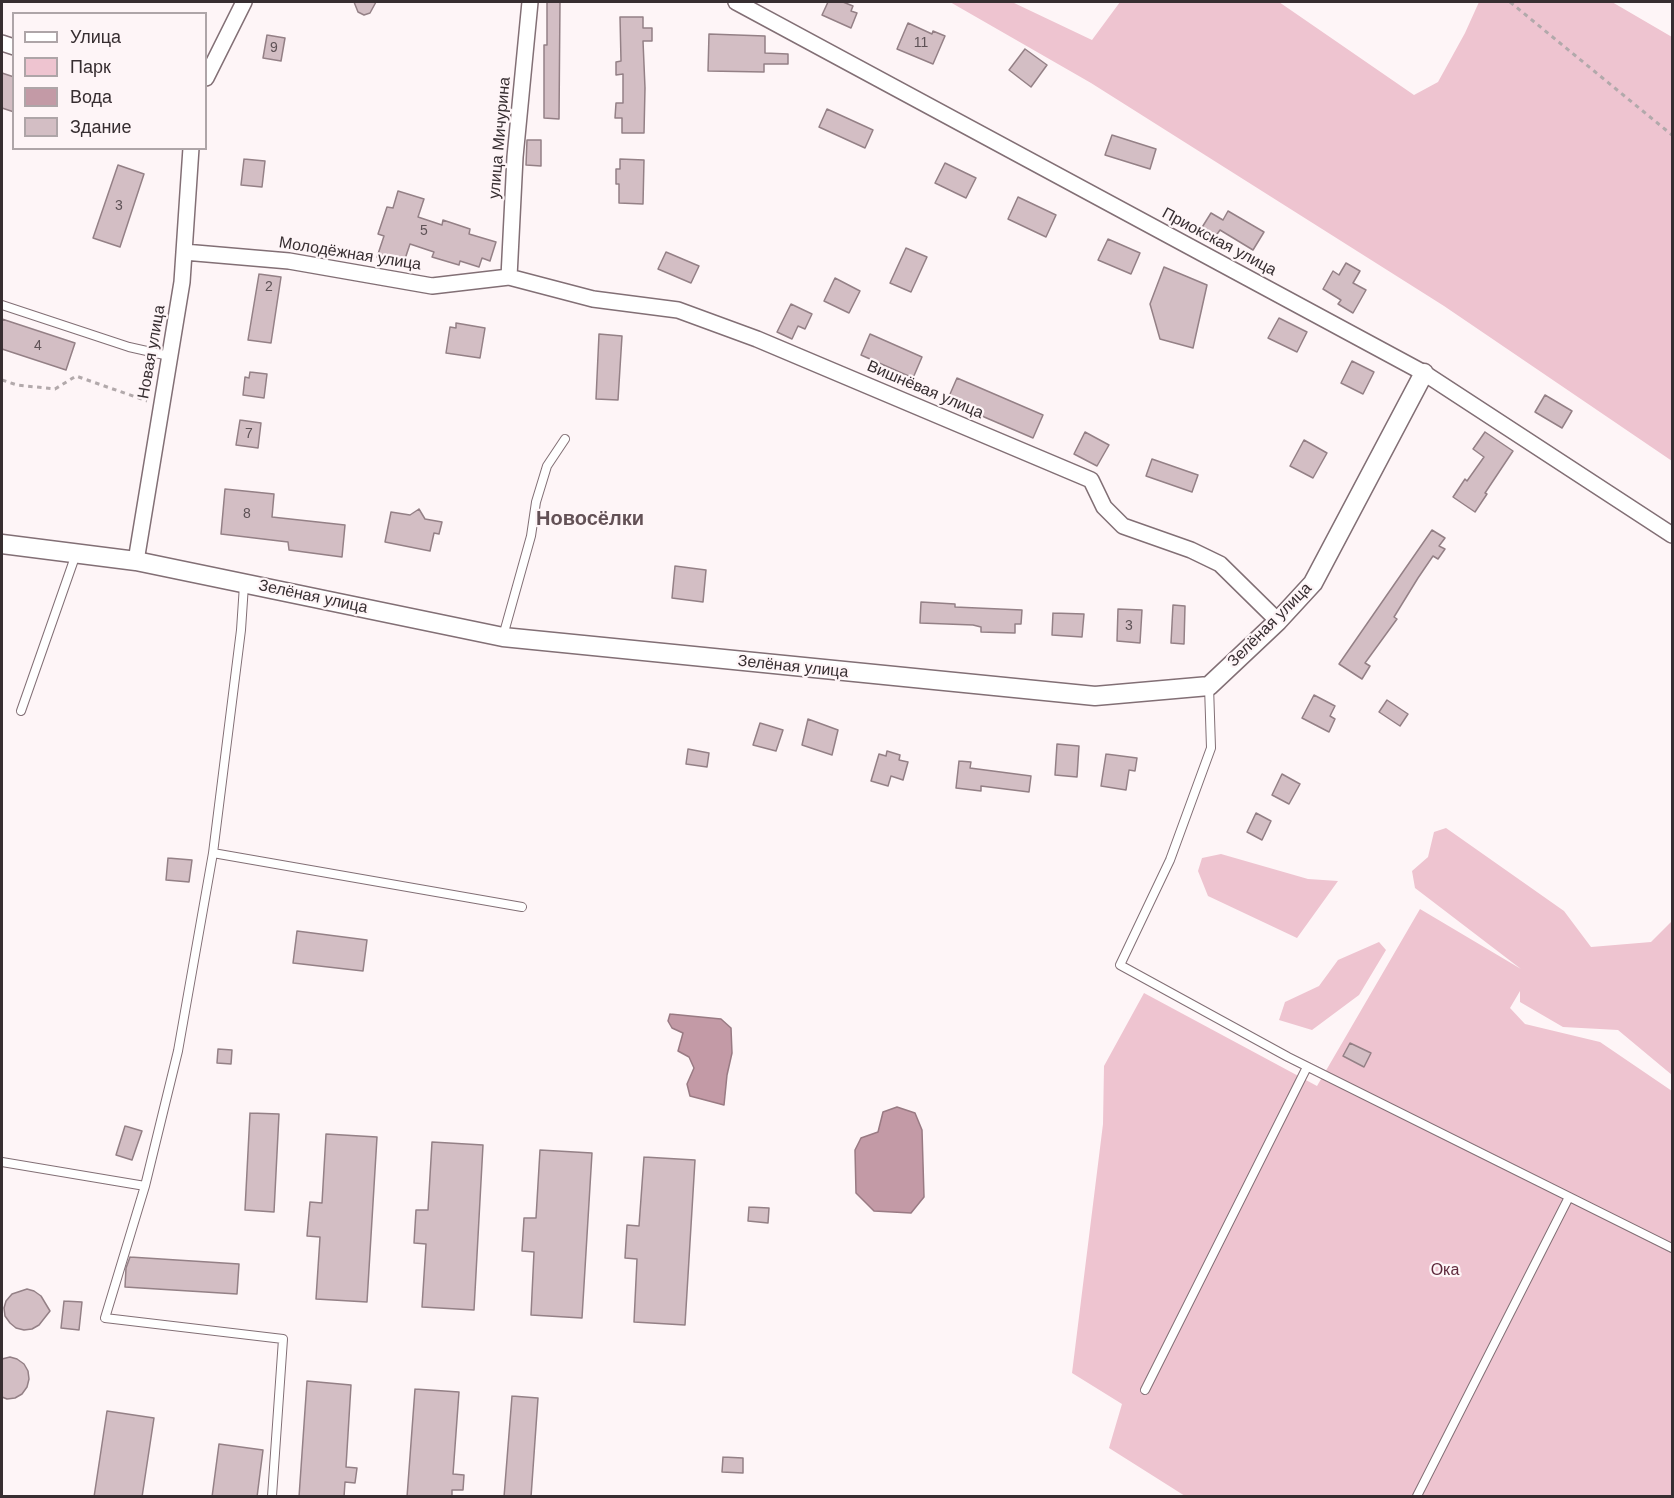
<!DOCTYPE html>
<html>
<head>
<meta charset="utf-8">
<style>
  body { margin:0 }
  #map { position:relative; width:1674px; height:1498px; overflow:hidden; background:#fef5f7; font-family:Arial,sans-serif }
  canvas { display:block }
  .frame { position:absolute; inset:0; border:3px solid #372e31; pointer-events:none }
  .legend { position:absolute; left:12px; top:12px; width:195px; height:138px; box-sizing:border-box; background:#fef5f7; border:2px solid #aea5a8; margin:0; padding:8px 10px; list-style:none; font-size:18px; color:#372e31 }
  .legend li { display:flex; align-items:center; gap:12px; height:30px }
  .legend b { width:30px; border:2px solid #aea5a8 }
</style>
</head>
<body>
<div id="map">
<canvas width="1674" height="1498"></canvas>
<div class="frame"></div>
<ul class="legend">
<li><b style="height:8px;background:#fff"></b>Улица</li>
<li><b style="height:16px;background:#eec4d0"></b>Парк</li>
<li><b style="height:16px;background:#c39aa6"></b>Вода</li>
<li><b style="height:16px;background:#d3bec4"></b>Здание</li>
</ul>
</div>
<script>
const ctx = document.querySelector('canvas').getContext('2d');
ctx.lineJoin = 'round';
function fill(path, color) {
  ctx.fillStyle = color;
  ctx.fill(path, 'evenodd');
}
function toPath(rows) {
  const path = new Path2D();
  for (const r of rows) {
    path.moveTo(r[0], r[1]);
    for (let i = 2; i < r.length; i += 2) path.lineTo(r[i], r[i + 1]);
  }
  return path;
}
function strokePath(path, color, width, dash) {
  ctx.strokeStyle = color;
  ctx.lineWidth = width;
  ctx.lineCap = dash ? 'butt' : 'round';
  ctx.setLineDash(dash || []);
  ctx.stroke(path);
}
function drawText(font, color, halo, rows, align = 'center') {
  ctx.font = font + ' Arial,sans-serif';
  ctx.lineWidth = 4.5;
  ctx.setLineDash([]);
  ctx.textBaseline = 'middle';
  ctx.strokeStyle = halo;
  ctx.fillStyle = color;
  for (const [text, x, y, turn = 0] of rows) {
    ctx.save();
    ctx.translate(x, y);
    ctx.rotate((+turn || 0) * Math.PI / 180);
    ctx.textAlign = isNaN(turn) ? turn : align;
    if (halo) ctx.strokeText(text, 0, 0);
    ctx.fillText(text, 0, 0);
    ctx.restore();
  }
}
fill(toPath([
  [950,2,1012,2,1092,40,1120,2,1279,2,1414,95,1438,82,1465,33,1479,2,1612,2,1672,37,1672,461,1444,306,1091,83],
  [1446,828,1564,911,1591,947,1651,942,1672,921,1672,1075,1618,1030,1563,1027,1520,1002,1520,991,1510,1008,1525,1024,1600,1042,1672,1091,1672,1496,1185,1496,1109,1448,1122,1404,1072,1373,1103,1124,1104,1066,1144,993,1317,1086,1420,909,1521,969,1415,888,1412,871,1428,857,1434,832],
  [1221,854,1308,879,1338,881,1297,938,1208,896,1198,871,1202,858],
  [1379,942,1386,950,1359,995,1312,1030,1279,1020,1285,1002,1319,986,1338,960]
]), '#eec4d0');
const water = toPath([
  [670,1014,721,1019,731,1028,732,1053,727,1075,724,1105,690,1096,687,1084,694,1068,689,1057,678,1051,683,1033,672,1028,668,1021,670,1014],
  [897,1107,915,1113,922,1130,924,1197,911,1213,874,1211,856,1193,855,1150,861,1138,878,1132,883,1112,897,1107]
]);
fill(water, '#c39aa6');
strokePath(water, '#997a83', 1.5);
const building = toPath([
  [354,2,376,2,370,13,364,15,358,12,354,2],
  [547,2,560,2,559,119,544,118,544,45,547,45,547,2],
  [828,2,843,2,853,6,851,11,857,13,851,28,822,15,828,2],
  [620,17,643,17,643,28,652,28,652,41,643,41,645,88,644,133,622,133,622,118,615,118,616,103,623,103,623,74,616,75,616,62,621,61,620,17],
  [908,23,932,34,933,31,945,36,933,64,897,49,908,23],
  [709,34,765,36,765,53,788,54,788,64,764,64,764,72,708,71,709,34],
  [267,35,285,38,281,61,263,58,267,35],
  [1025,49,1047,65,1031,87,1009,70,1025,49],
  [2,73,14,77,14,112,2,108,2,73],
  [827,109,873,130,865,148,819,127,827,109],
  [1112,135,1156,149,1150,169,1105,155,1112,135],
  [527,140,541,140,541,166,526,165,527,140],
  [244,159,265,161,262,187,241,185,244,159],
  [620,159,644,160,643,204,619,203,619,184,616,184,616,169,620,169,620,159],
  [945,163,976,178,966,198,935,183,945,163],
  [118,165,144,174,120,247,93,238,118,165],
  [398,191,424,199,418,217,442,225,443,220,470,229,469,234,496,242,490,261,482,258,479,267,460,261,459,265,432,257,434,252,410,244,403,265,377,257,384,236,378,234,387,207,393,208,398,191],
  [1018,197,1056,215,1046,237,1008,219,1018,197],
  [1228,211,1264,232,1253,250,1220,230,1215,237,1201,229,1211,213,1223,220,1228,211],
  [1108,239,1140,253,1131,274,1098,260,1108,239],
  [906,248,927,257,911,292,890,283,906,248],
  [666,252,699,266,691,283,658,269,666,252],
  [1346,263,1360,271,1353,283,1366,290,1353,313,1338,304,1341,300,1323,289,1333,271,1339,275,1346,263],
  [1164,267,1207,285,1193,348,1160,339,1150,304,1164,267],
  [259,274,281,277,271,343,248,340,259,274],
  [835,278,860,291,849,313,824,301,835,278],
  [791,304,812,314,805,329,798,326,792,339,777,332,791,304],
  [1279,318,1307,332,1297,352,1268,338,1279,318],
  [2,319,75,343,66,370,2,349,2,319],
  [456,323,485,328,480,358,446,353,450,327,456,328,456,323],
  [599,334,622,336,618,400,596,399,599,334],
  [870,334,922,357,913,378,861,355,870,334],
  [1352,361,1374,372,1363,394,1341,383,1352,361],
  [250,372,267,374,264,398,243,395,245,377,249,378,250,372],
  [957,378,1043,415,1033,438,947,401,957,378],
  [1545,395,1572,411,1562,428,1535,412,1545,395],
  [240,420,261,423,258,448,236,445,240,420],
  [1085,432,1109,445,1097,466,1074,454,1085,432],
  [1485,432,1513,451,1485,493,1487,494,1475,512,1453,497,1465,479,1467,481,1484,457,1473,449,1485,432],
  [1304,440,1327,453,1313,478,1290,466,1304,440],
  [1152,459,1198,475,1192,492,1146,476,1152,459],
  [225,489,274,494,272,517,345,525,342,557,289,550,288,542,221,534,225,489],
  [419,509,425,519,442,522,439,534,434,533,430,551,385,542,391,512,410,515,419,509],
  [1432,530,1445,538,1439,546,1445,549,1438,559,1433,556,1418,578,1394,617,1397,619,1365,663,1370,666,1362,679,1339,664,1432,530],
  [675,566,706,570,703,602,672,598,675,566],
  [921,602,955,604,955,607,1022,610,1021,624,1015,624,1015,633,981,632,981,627,973,625,920,623,921,602],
  [1173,605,1185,606,1184,644,1171,643,1173,605],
  [1118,609,1142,610,1140,643,1117,641,1118,609],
  [1053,613,1084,614,1082,637,1052,635,1053,613],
  [1314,695,1335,706,1330,716,1335,719,1329,732,1302,718,1314,695],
  [1387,700,1408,714,1400,726,1379,712,1387,700],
  [808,719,838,730,832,755,802,745,808,719],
  [760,723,783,730,776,751,753,745,760,723],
  [1057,744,1079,746,1077,777,1055,775,1057,744],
  [688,749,709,753,707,767,686,764,688,749],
  [887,751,900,755,899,760,908,762,903,780,891,776,888,786,871,781,879,754,886,756,887,751],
  [1106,754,1137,758,1135,771,1129,770,1126,790,1101,786,1106,754],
  [959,761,971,762,970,768,1031,776,1029,792,981,786,981,791,956,788,959,761],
  [1282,774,1300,784,1289,804,1272,795,1282,774],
  [1256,813,1271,821,1262,840,1247,832,1256,813],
  [168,858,192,860,189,882,166,880,168,858],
  [297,931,367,940,363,971,293,963,297,931],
  [1350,1043,1371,1053,1364,1067,1343,1056,1350,1043],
  [218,1049,232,1050,231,1064,217,1063,218,1049],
  [250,1113,279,1114,274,1212,245,1210,250,1113],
  [125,1126,142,1131,132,1160,116,1155,125,1126],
  [326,1134,377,1137,367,1302,316,1299,320,1237,307,1236,310,1202,322,1203,326,1134],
  [432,1142,483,1145,474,1310,422,1307,426,1244,414,1243,416,1210,428,1210,432,1142],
  [540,1150,592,1153,582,1318,531,1315,534,1252,522,1251,524,1218,536,1218,540,1150],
  [644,1157,695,1160,685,1325,634,1322,637,1259,625,1258,627,1225,639,1226,644,1157],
  [749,1207,769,1208,768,1223,748,1221,749,1207],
  [130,1257,239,1264,237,1294,125,1287,126,1268,130,1257],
  [27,1289,34,1291,41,1296,50,1311,39,1325,32,1329,24,1330,16,1328,10,1323,5,1316,4,1308,6,1301,12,1294,27,1289],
  [64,1301,82,1302,79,1330,61,1328,64,1301],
  [10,1357,17,1359,24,1364,28,1371,29,1379,27,1387,22,1394,15,1398,7,1399,2,1397,2,1359,10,1357],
  [307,1381,351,1385,346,1467,357,1468,355,1483,345,1482,344,1497,299,1497,307,1381],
  [415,1389,459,1392,453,1474,464,1475,463,1490,452,1490,452,1497,407,1497,415,1389],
  [512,1396,538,1398,531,1497,504,1497,512,1396],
  [107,1411,154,1418,142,1497,94,1497,107,1411],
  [219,1444,263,1450,257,1497,212,1497,219,1444],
  [723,1457,743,1458,743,1473,722,1472,723,1457]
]);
fill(building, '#d3bec4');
strokePath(building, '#948086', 1.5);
const service = toPath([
  [2,305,129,347,169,356],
  [244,585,241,630,213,853,178,1051,145,1186,105,1318,283,1339,272,1496],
  [503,636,531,536,536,502,547,466,565,439],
  [1209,686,1211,748,1170,860,1120,965,1288,1057,1672,1248],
  [21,711,76,554],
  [213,853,522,907],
  [2,1162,145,1186],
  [1145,1390,1307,1067],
  [1417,1496,1569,1197]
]);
const minor = toPath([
  [736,2,1424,373,1672,535],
  [2,43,14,47],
  [206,78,244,2],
  [184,252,289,261,432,286,509,277,593,299,678,310,757,339,1091,480,1104,507,1123,526,1191,550,1220,564,1278,621],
  [509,277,515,157,530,2],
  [136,561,182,282,191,148]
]);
const tertiary = toPath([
  [2,544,136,561,503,637,1095,696,1209,686,1278,621,1313,583,1424,373]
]);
strokePath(service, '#826f75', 10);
strokePath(minor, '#826f75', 18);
strokePath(tertiary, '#826f75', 21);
strokePath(toPath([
  [1510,2,1672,135],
  [2,380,17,385,55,389,76,376,147,401]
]), '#b2a9ab', 3, [4.5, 4.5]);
strokePath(service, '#fff', 8);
strokePath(minor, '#fff', 15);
strokePath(tertiary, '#fff', 18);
drawText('14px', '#5e5256', null, [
  ["11",921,43],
  ["9",274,48],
  ["3",119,206],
  ["5",424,231],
  ["2",269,287],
  ["4",38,346],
  ["7",249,434],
  ["8",247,514],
  ["3",1129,626]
]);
drawText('16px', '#372e31', '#fef5f7', [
  ["улица Мичурина",500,138,-85],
  ["Приокская улица",1219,242,28],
  ["Молодёжная улица",350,254,9],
  ["Новая улица",152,352,-80],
  ["Вишнёвая улица",925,390,23],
  ["Зелёная улица",313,597,12],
  ["Зелёная улица",1270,625,-45],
  ["Зелёная улица",793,667,6]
]);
drawText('16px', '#5f293c', '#fef5f7', [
  ["Ока",1445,1271]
]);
drawText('bold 20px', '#635156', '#fef5f7', [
  ["Новосёлки",590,519]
]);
</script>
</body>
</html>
